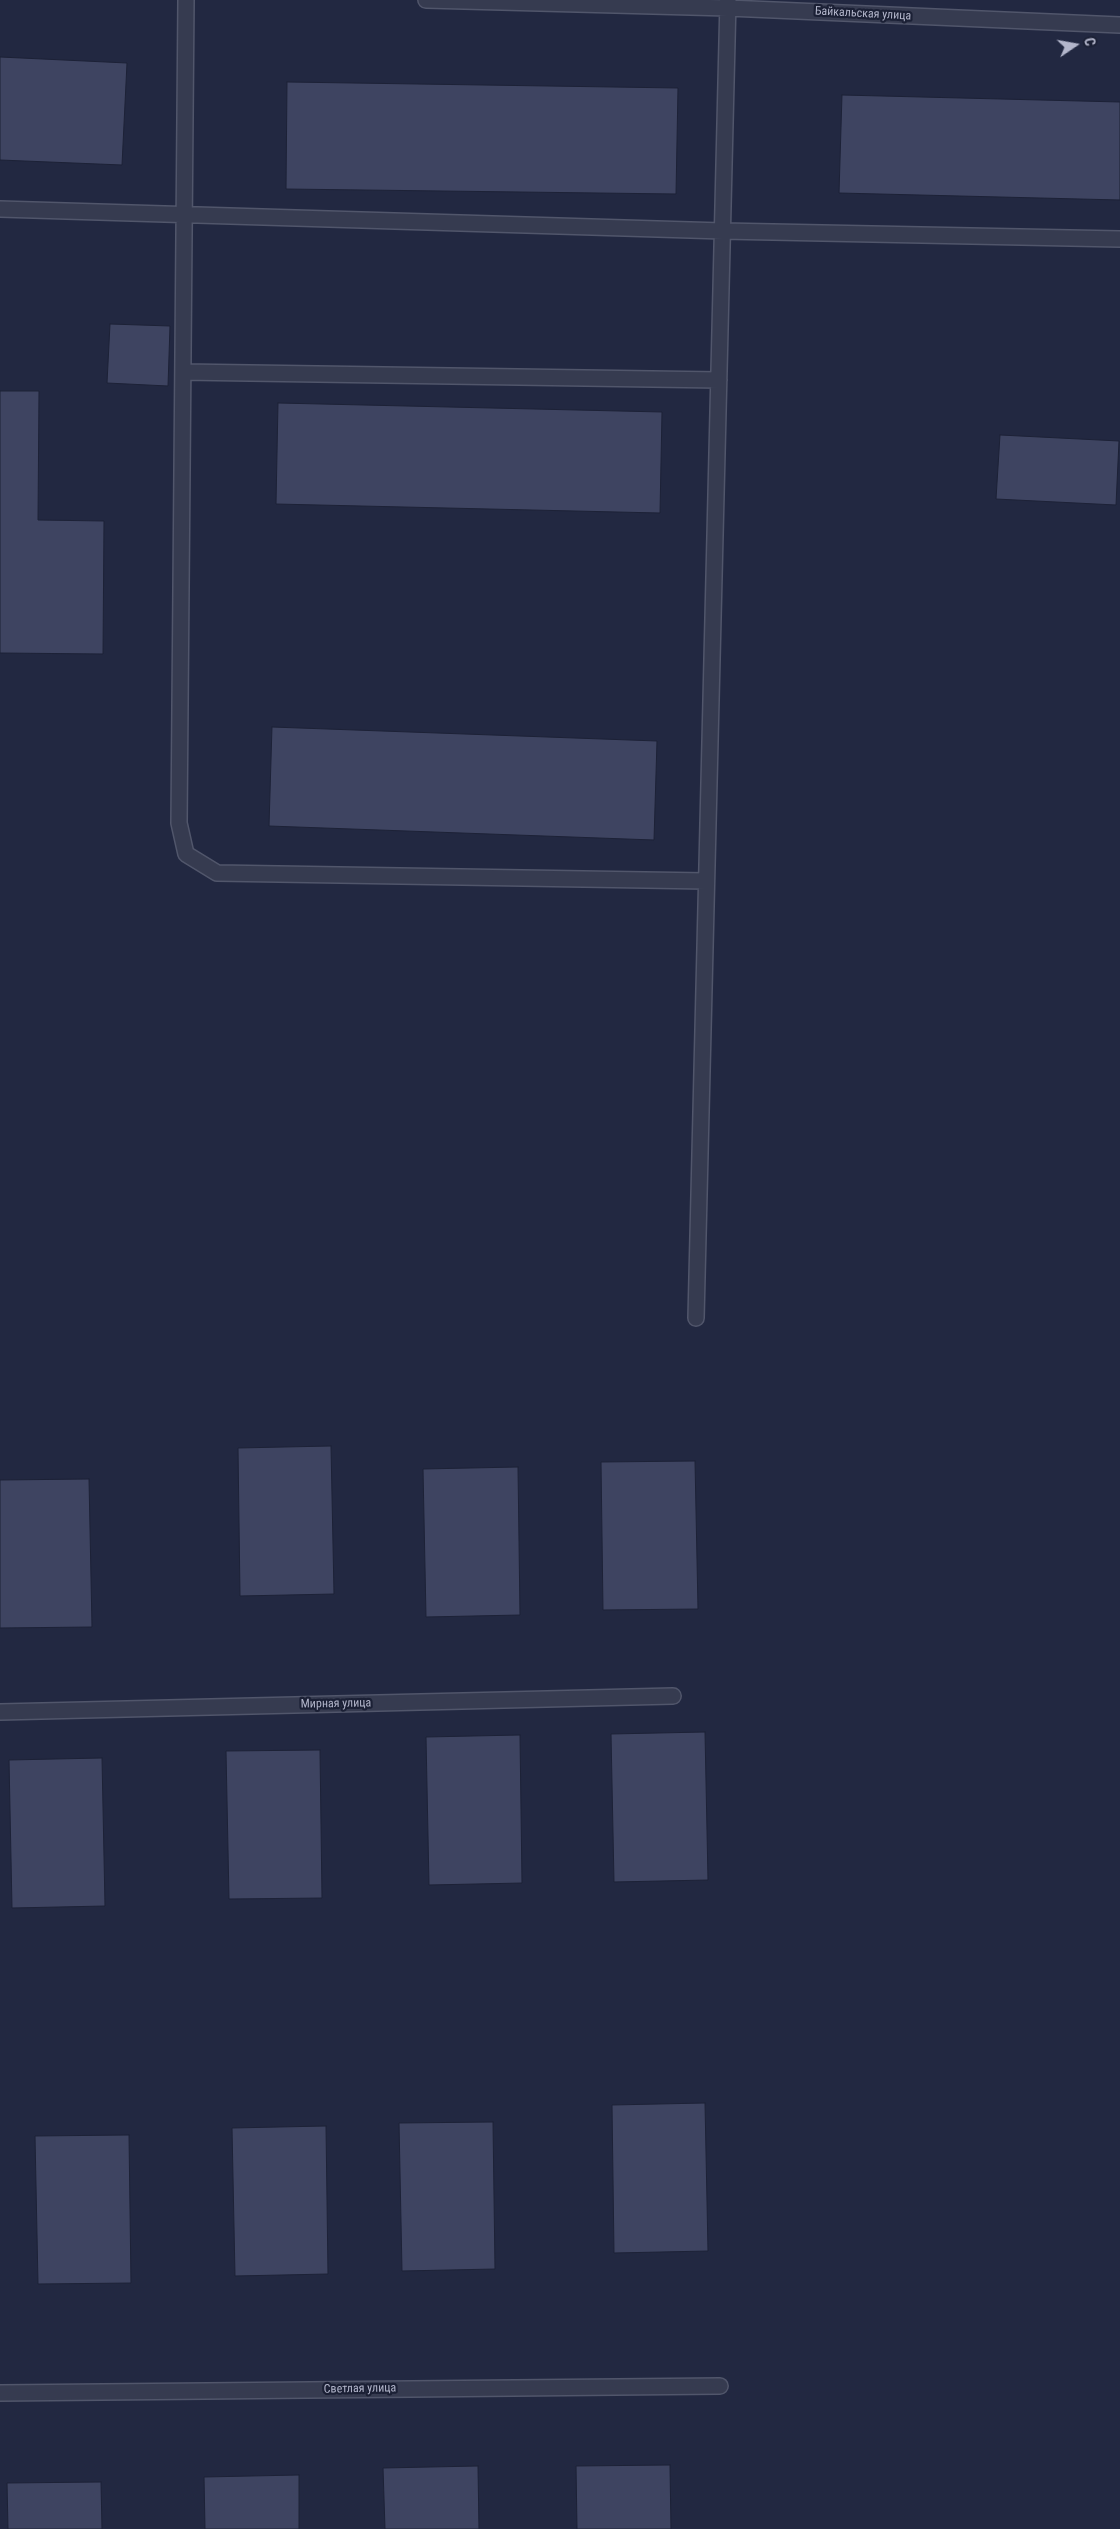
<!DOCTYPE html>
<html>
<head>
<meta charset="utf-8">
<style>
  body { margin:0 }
  #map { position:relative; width:1120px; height:2529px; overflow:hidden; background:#222841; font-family:"Roboto Condensed",sans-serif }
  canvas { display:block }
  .north { position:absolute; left:1050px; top:20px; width:50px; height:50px; -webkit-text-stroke:4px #1b2035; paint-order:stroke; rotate:78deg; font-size:14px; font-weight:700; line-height:20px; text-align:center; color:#b3b6cb }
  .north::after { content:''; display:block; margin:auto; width:18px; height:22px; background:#b3b6cb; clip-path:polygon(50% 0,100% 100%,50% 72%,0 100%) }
</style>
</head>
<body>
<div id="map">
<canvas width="1120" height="2529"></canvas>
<div class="north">С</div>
</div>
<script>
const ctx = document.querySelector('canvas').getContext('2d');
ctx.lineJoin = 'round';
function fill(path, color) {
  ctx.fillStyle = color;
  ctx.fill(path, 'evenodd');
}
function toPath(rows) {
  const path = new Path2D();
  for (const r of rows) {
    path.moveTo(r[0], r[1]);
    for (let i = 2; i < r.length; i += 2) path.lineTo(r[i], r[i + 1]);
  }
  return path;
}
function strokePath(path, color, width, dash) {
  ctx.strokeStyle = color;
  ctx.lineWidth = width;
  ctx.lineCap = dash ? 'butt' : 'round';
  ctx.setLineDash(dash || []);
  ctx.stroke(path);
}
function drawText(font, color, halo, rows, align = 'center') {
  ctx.font = font + ' "Roboto Condensed",sans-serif';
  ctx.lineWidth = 4.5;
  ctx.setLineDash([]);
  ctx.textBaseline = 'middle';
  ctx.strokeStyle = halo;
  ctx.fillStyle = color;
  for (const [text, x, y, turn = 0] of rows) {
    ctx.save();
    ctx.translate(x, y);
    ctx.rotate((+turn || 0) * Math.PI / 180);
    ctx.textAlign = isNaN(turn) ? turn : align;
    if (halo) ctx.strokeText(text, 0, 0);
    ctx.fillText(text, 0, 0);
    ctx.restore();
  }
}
const building = toPath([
  [0,57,127,63,122,165,0,160,0,57],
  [287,82,678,88,676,194,286,189,287,82],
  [842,95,1120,102,1120,200,839,193,842,95],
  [110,324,170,326,168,386,107,383,110,324],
  [0,391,39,391,38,520,104,521,103,654,0,653,0,391],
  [278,403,662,412,660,513,276,504,278,403],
  [1000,435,1119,441,1116,505,996,499,1000,435],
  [272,727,657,741,654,840,269,826,272,727],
  [331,1446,334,1594,240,1596,238,1448,331,1446],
  [695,1461,698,1609,603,1610,601,1462,695,1461],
  [518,1467,520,1615,426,1617,423,1469,518,1467],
  [89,1479,92,1627,0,1628,0,1480,89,1479],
  [705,1732,708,1880,614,1882,611,1734,705,1732],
  [520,1735,522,1883,429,1885,426,1737,520,1735],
  [320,1750,322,1898,229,1899,226,1751,320,1750],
  [102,1758,105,1906,12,1908,9,1760,102,1758],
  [705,2103,708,2251,614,2253,612,2105,705,2103],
  [493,2122,495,2269,402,2271,399,2123,493,2122],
  [326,2126,328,2274,235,2276,232,2128,326,2126],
  [129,2135,131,2283,38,2284,35,2136,129,2135],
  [670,2465,671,2529,577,2529,576,2466,670,2465],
  [478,2466,479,2529,385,2529,383,2468,478,2466],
  [299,2475,299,2529,205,2529,204,2477,299,2475],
  [101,2482,102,2529,8,2529,7,2483,101,2482]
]);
fill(building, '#3e4461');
strokePath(building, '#1d2237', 1);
const minor = toPath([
  [186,0,179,823,186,854,217,873,706,881],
  [426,0,728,8,1120,25],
  [0,209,723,231,1120,239],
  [183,372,719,380],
  [696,1318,728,0],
  [0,1712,673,1696],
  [0,2393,720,2386]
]);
strokePath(minor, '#51566b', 18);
strokePath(minor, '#363b50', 15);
drawText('12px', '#b3b6cb', '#1b2035', [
  ["Байкальская улица",863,14,3],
  ["Мирная улица",336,1704,-1],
  ["Светлая улица",360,2389,-1]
]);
</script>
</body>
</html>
